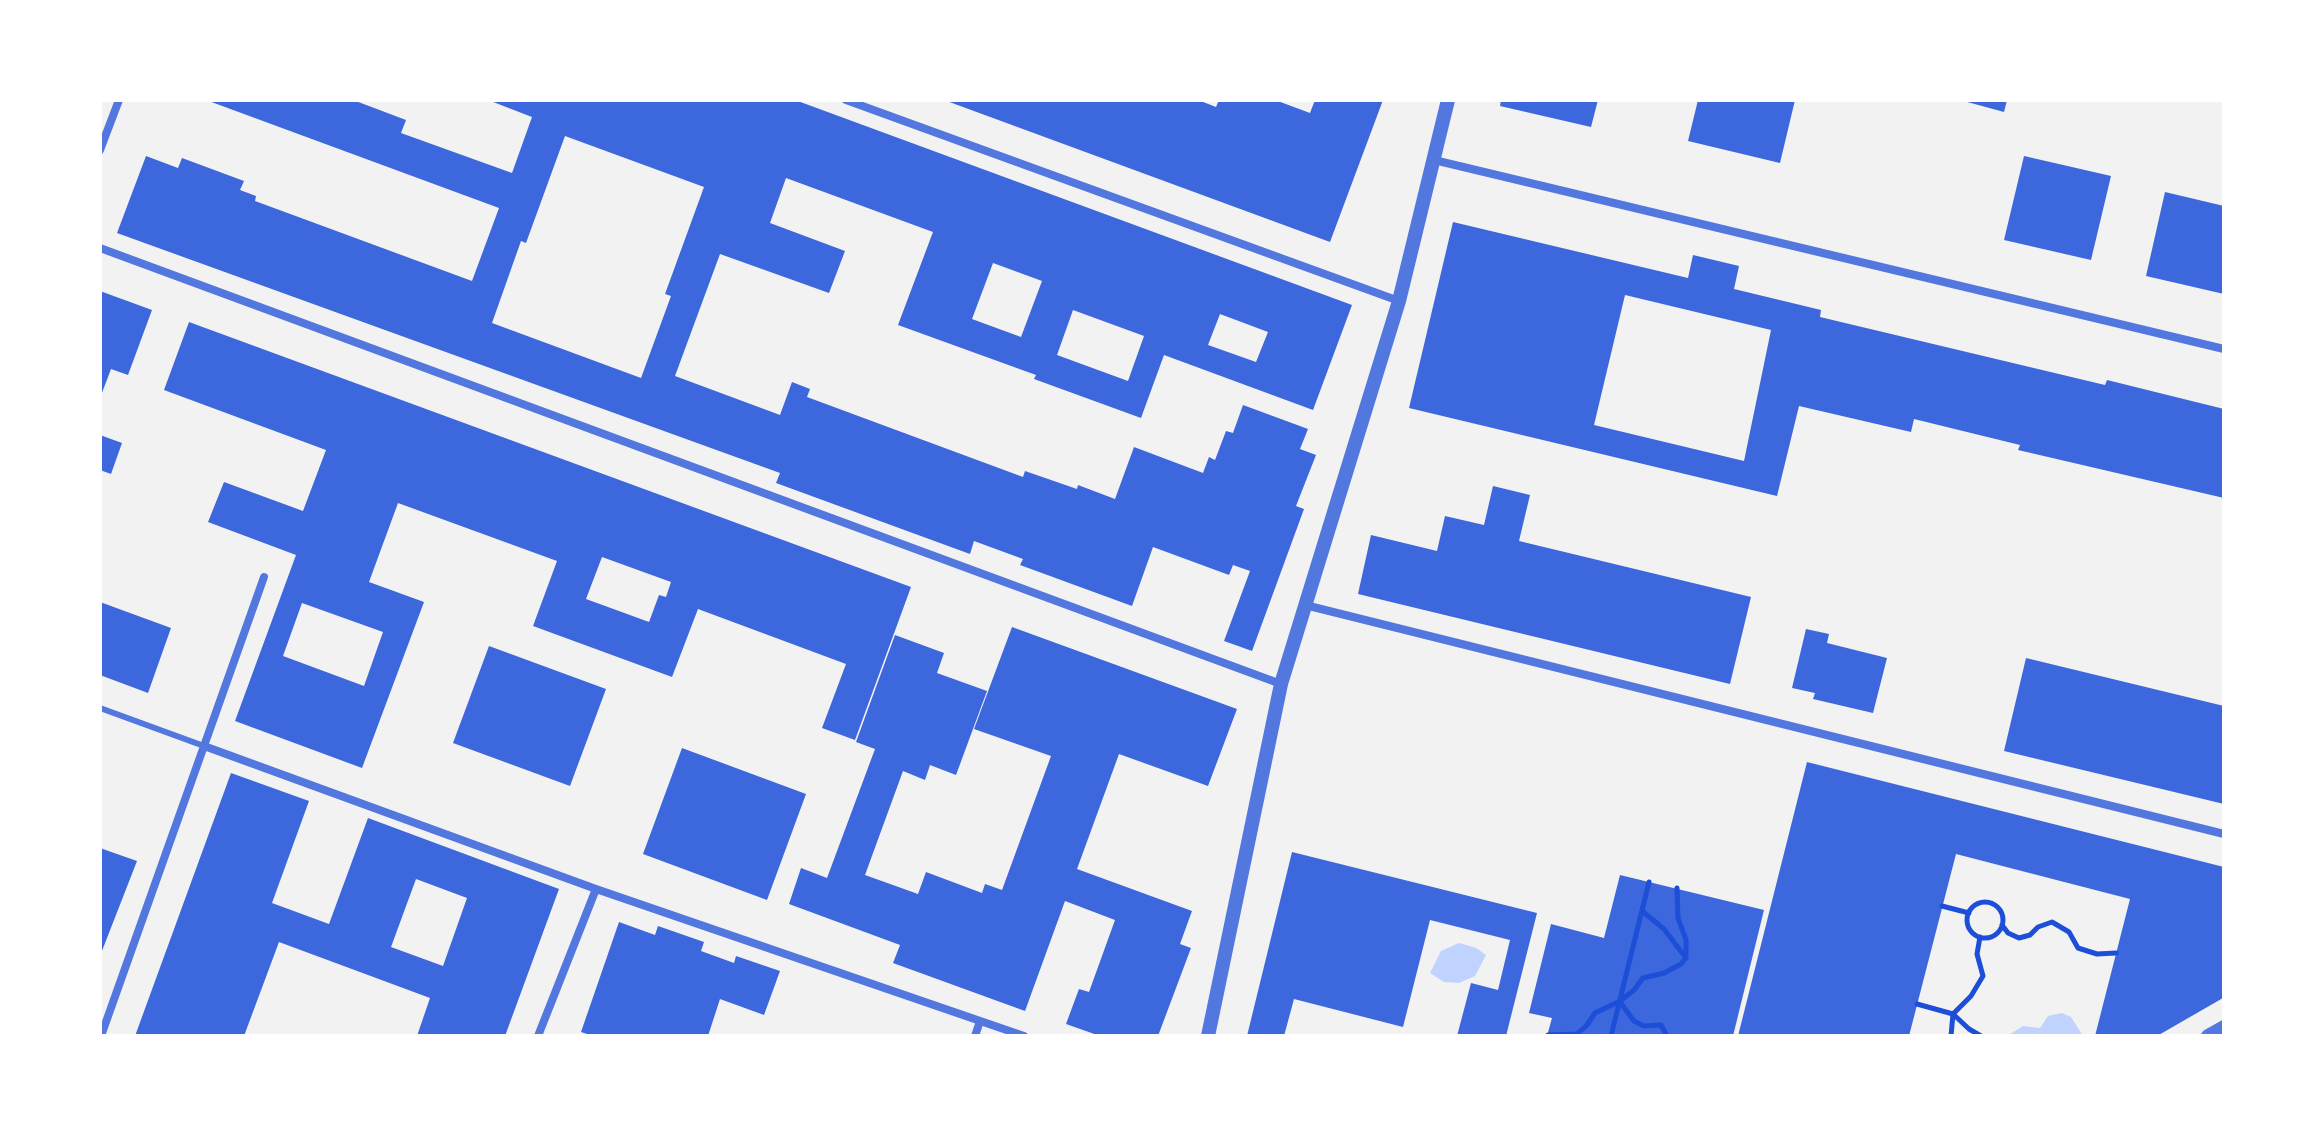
<!DOCTYPE html>
<html>
<head>
<meta charset="utf-8">
<style>
  body { margin:0 }
  #map { position:relative; width:2324px; height:1136px; overflow:hidden; background:#f2f2f2; font-family:"DM Sans",sans-serif }
  canvas { display:block }
  .frame { position:absolute; inset:0; border:102px solid #fff; pointer-events:none }
</style>
</head>
<body>
<div id="map">
<canvas width="2324" height="1136"></canvas>
<div class="frame"></div>
</div>
<script>
const ctx = document.querySelector('canvas').getContext('2d');
ctx.lineJoin = 'round';
function fill(path, color) {
  ctx.fillStyle = color;
  ctx.fill(path, 'evenodd');
}
function toPath(rows) {
  const path = new Path2D();
  for (const r of rows) {
    if (r.length === 3) {
      path.moveTo(r[0] + r[2], r[1]);
      path.arc(r[0], r[1], r[2], 0, 2 * Math.PI);
      continue;
    }
    path.moveTo(r[0], r[1]);
    for (let i = 2; i < r.length; i += 2) path.lineTo(r[i], r[i + 1]);
  }
  return path;
}
function strokePath(path, color, width, dash) {
  ctx.strokeStyle = color;
  ctx.lineWidth = width;
  ctx.lineCap = dash ? 'butt' : 'round';
  ctx.setLineDash(dash || []);
  ctx.stroke(path);
}
fill(toPath([
  [1459,943,1476,948,1486,955,1475,976,1459,983,1444,982,1430,973,1441,951],
  [2062,1013,2071,1017,2083,1036,2007,1036,2023,1026,2040,1028,2048,1016]
]), '#bfd3fe');
fill(toPath([
  [206,100,353,100,406,120,401,133,512,173,532,117,488,100,795,100,1352,305,1313,410,1164,355,1141,418,1034,379,1036,375,898,325,933,232,786,178,770,223,845,251,829,293,720,254,675,376,780,415,792,382,810,389,807,397,1023,477,1025,471,1077,489,1078,485,1115,499,1134,447,1203,473,1209,457,1215,460,1226,431,1233,433,1243,405,1308,429,1300,449,1316,455,1296,506,1304,509,1252,651,1224,641,1250,571,1233,565,1229,575,1153,547,1132,606,1020,565,1023,559,974,541,970,554,776,483,780,473,117,233,146,156,178,168,182,158,244,181,240,190,256,196,255,201,472,281,499,208],
  [565,136,704,187,665,294,671,296,641,378,492,323,521,241,526,243],
  [993,263,1042,281,1021,337,972,319],
  [1073,310,1144,336,1128,381,1057,355],
  [1220,314,1268,332,1256,362,1208,345],
  [944,100,1198,100,1216,107,1219,100,1275,100,1310,113,1315,100,1383,100,1330,242],
  [1501,100,1598,100,1591,127,1500,106],
  [1698,100,1795,100,1780,163,1688,141],
  [1960,100,2007,100,2004,112],
  [2024,156,2111,176,2091,260,2004,240],
  [2165,192,2224,206,2224,294,2146,276],
  [1453,222,1688,278,1693,255,1739,266,1734,289,1821,310,1820,317,2105,385,2107,380,2224,409,2224,498,2018,450,2020,445,1914,419,1911,432,1799,406,1777,496,1409,408],
  [1625,295,1771,330,1744,461,1594,425],
  [100,291,152,310,128,375,111,369,100,398],
  [189,322,911,587,855,740,822,728,846,664,698,609,672,677,533,626,557,561,398,503,369,582,424,602,362,768,235,721,296,555,208,522,224,482,303,511,326,450,164,390],
  [602,557,671,582,666,597,659,595,649,622,586,599],
  [302,603,383,632,364,686,283,656],
  [100,435,122,443,111,474,100,470],
  [1493,486,1530,495,1519,541,1751,597,1730,684,1358,594,1371,535,1437,551,1445,516,1484,525],
  [100,602,171,628,148,693,100,675],
  [1012,627,1237,709,1208,786,1119,754,1077,869,1192,911,1180,944,1191,948,1158,1036,1100,1036,1066,1024,1079,989,1089,992,1115,920,1065,901,1025,1011,893,963,900,945,789,904,801,868,827,878,875,749,856,742,895,635,944,653,937,673,987,691,956,775,930,765,925,780,903,771,865,875,918,894,926,872,982,893,985,884,1002,890,1051,756,974,729],
  [1806,629,1829,634,1827,643,1887,658,1873,713,1813,699,1815,693,1792,688],
  [489,646,606,689,570,786,453,743],
  [2026,658,2224,706,2224,804,2004,751],
  [682,748,806,794,767,900,643,854],
  [1807,762,2224,867,2223,998,2157,1036,2095,1036,2130,899,1956,854,1909,1036,1738,1036],
  [231,773,309,801,272,903,329,924,368,818,559,889,505,1036,417,1036,430,998,279,942,244,1036,135,1036],
  [416,879,467,898,443,966,391,947],
  [100,848,137,861,100,956],
  [1292,852,1537,913,1506,1036,1457,1036,1471,983,1498,990,1510,940,1430,920,1403,1027,1294,999,1284,1036,1247,1036],
  [1620,875,1764,910,1733,1036,1547,1036,1552,1018,1529,1013,1551,924,1604,938],
  [619,922,655,935,658,926,704,942,701,951,734,963,736,956,780,971,764,1015,720,999,708,1036,593,1036,581,1032]
]), '#3d67dc');
strokePath(toPath([
  [1677,888,1678,918,1686,940,1686,958],
  [1985,920,18],
  [1942,906,1969,913],
  [2002,925,2008,933,2019,938,2030,935,2038,927,2052,922,2069,932,2078,948,2097,954,2116,953],
  [1620,1002,1634,1021,1644,1026,1661,1025,1667,1036],
  [1917,1004,1953,1014,1969,1029,1981,1036],
  [1548,1035,1577,1034,1587,1025,1595,1013,1620,1001,1634,990,1643,978,1664,973,1681,964,1686,958,1664,929,1642,911],
  [1611,1036,1649,882],
  [1951,1036,1953,1014,1971,996,1983,976,1977,954,1980,937]
]), '#1d4ed8', 5);
strokePath(toPath([
  [100,708,204,746]
]), '#5277de', 6);
strokePath(toPath([
  [846,100,1399,301],
  [100,150,119,100],
  [1434,160,2224,349],
  [100,248,1281,684],
  [1305,605,2224,834],
  [204,746,596,889,1024,1036],
  [101,1036,264,577],
  [538,1036,596,889],
  [975,1036,980,1021]
]), '#5277de', 8);
strokePath(toPath([
  [1208,1036,1281,684,1399,301,1448,100],
  [2208,1036,2224,1027]
]), '#5277de', 14);
</script>
</body>
</html>
